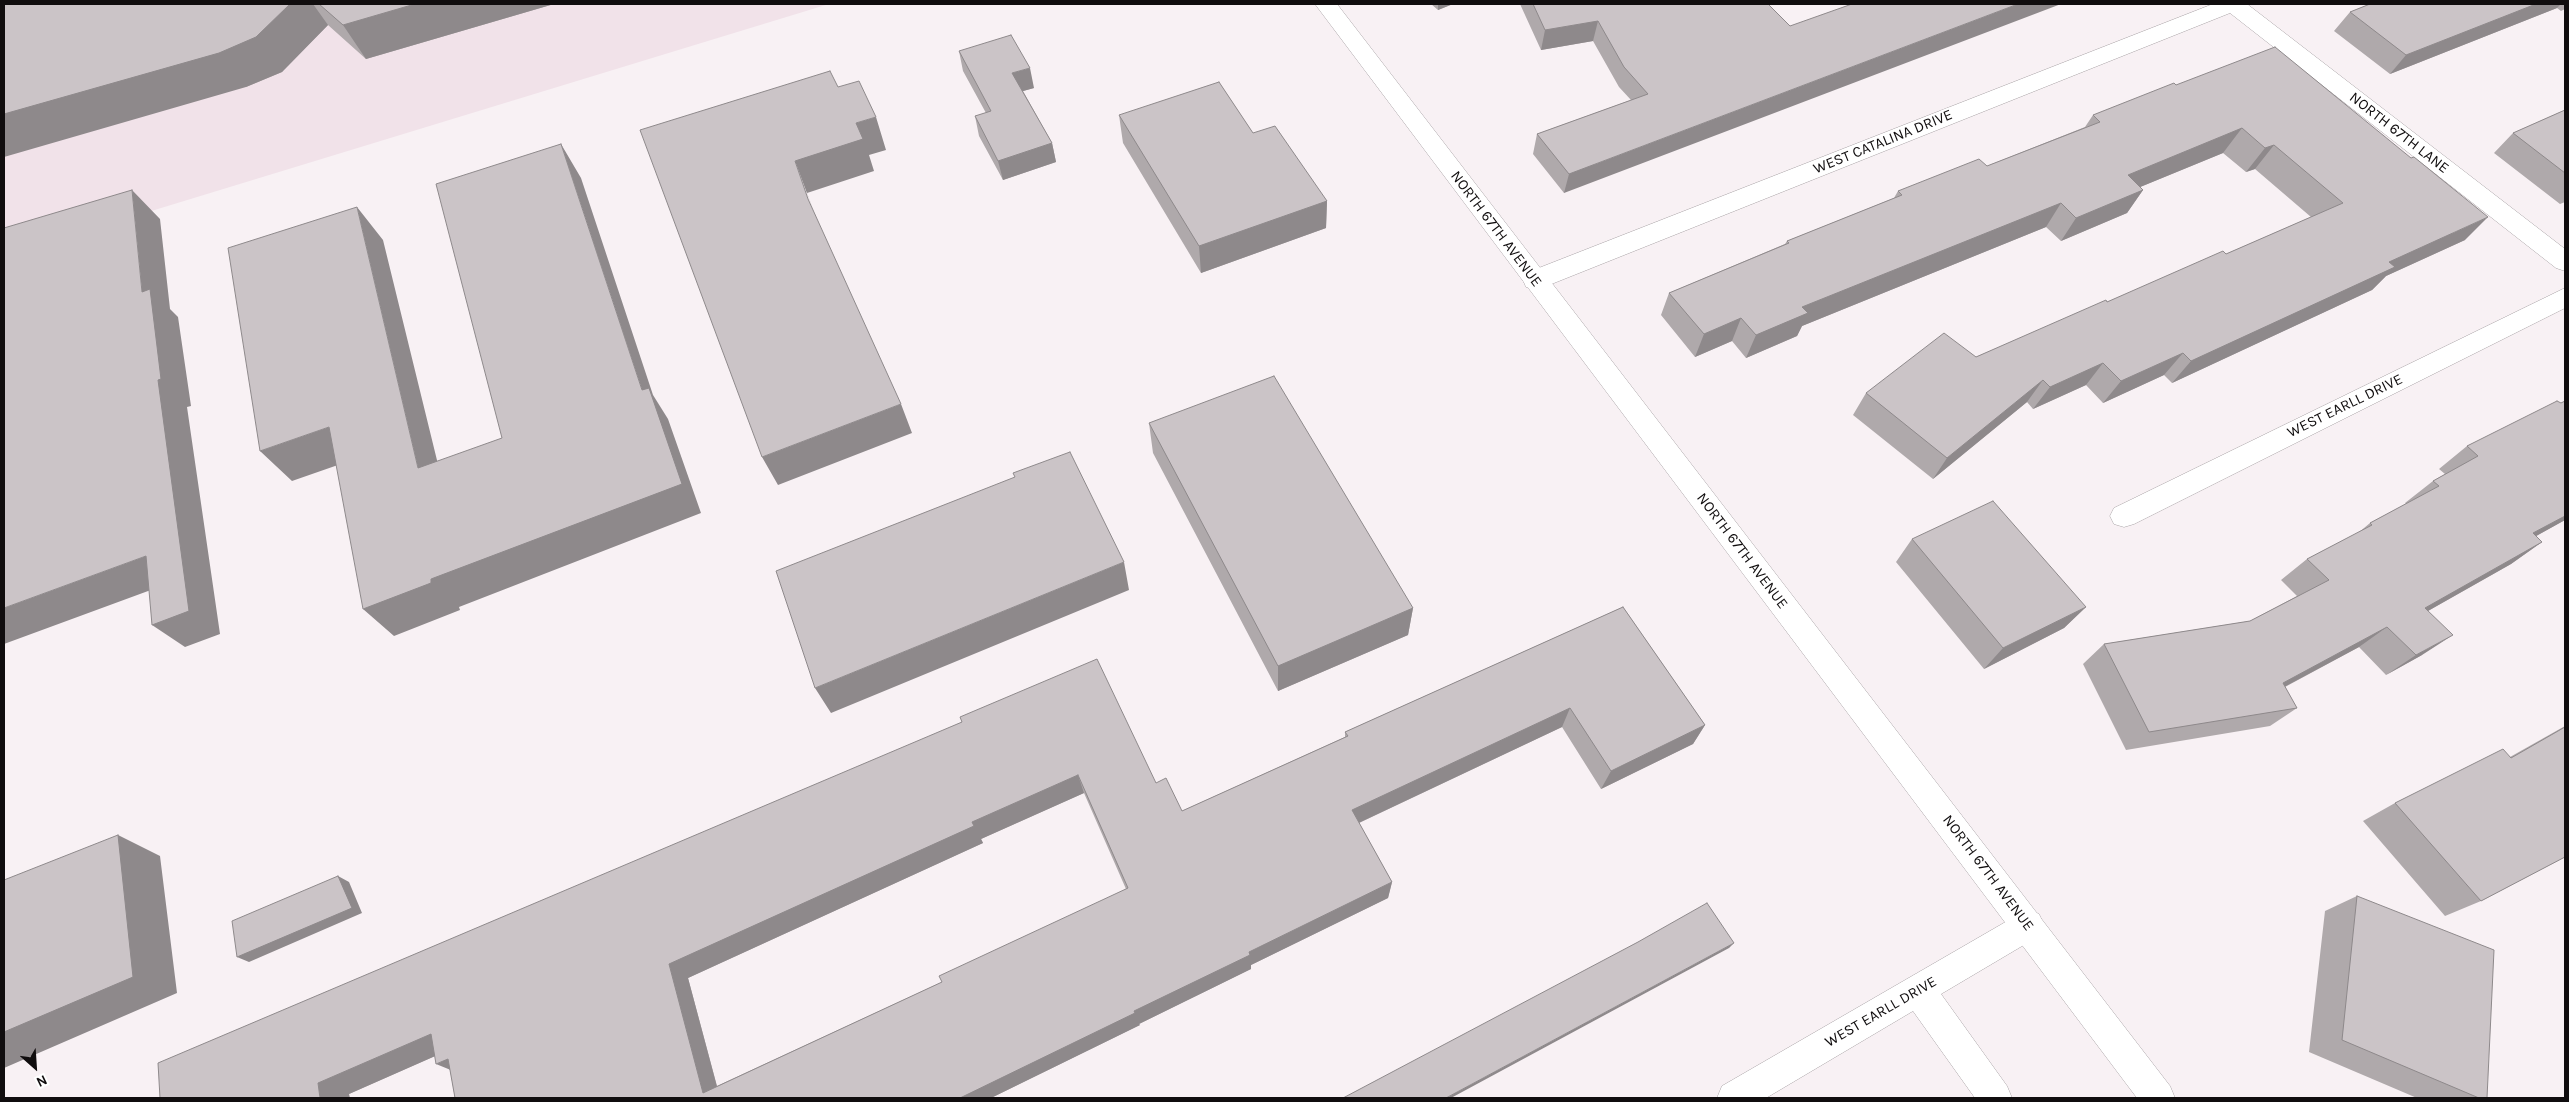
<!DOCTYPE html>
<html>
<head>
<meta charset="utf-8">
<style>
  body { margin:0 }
  #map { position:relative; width:2569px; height:1102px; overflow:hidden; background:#f8f1f4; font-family:Karla,sans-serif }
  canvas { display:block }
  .frame { position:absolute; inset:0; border:5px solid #100d0e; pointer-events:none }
  .north { position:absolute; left:10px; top:1042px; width:50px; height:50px; -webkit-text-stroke:4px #fff; paint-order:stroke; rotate:154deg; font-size:14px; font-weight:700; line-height:20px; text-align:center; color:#100d0e }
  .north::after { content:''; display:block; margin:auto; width:18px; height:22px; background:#100d0e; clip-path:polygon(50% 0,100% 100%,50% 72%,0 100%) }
</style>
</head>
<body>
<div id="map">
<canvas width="2569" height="1102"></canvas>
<div class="frame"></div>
<div class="north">N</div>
</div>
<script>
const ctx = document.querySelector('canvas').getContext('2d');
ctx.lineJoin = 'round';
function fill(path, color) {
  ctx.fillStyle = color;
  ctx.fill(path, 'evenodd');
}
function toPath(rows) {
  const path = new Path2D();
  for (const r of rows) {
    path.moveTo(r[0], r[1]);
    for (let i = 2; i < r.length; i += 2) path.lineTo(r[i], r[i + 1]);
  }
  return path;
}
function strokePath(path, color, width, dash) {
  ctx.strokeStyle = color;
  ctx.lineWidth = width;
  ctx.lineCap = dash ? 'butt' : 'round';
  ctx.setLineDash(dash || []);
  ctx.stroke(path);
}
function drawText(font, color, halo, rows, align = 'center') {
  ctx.font = font + ' Karla,sans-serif';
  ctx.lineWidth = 4;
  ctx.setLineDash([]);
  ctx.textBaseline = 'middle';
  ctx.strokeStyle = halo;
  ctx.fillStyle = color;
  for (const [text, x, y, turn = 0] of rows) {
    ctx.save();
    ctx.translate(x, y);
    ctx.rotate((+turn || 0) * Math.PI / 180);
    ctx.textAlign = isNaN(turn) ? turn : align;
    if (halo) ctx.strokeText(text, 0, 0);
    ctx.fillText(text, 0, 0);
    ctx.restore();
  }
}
fill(toPath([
  [4,4,829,4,4,256]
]), '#f1e2e9');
const minor = toPath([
  [2213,4,2247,4,2565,249,2565,271,2556,268,2230,13,1544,287,1535,289,1526,287,1523,280,1526,273,2213,4],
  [2565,288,2565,308,2134,524,2124,527,2114,524,2110,516,2114,508,2565,288],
  [2028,909,2039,914,2044,925,2039,936,1941,994,2007,1086,2012,1098,1975,1098,1913,1011,1766,1098,1717,1098,1722,1086,2028,909]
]);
const secondary = toPath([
  [1315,4,1337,4,2170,1086,2175,1098,2137,1098,1315,4]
]);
strokePath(minor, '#a9a3a6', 1);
strokePath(secondary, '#a9a3a6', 1);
fill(minor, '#fff');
fill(secondary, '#fff');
fill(toPath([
  [4,4,554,4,366,59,328,25,282,72,246,87],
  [1431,4,1453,4,1438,10],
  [1520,4,1768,4,1564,193,1533,154,1537,134,1631,100,1619,87,1593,41,1541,50],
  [2370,4,2565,4,2565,9,2561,11,2557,8,2390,74,2334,31,2350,12],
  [959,51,1034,88,1023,91,1052,143,1056,162,1003,180,979,136,975,116,986,113,963,71],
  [2176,85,2465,240,2386,276,2372,290,2172,383,2164,375,2103,403,2086,385,2033,409,2027,402,1933,479,1853,415,1866,393,1976,357,2107,302,2226,254,2311,217,2255,169,2246,172,2223,153,2140,187,2143,190,2127,213,2061,241,2046,227,1802,326,1797,336,1746,358,1732,341,1695,357,1661,315,1669,293,1785,244,1787,241,1894,198,1898,191,1987,166,2085,127,2093,115],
  [2565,110,2565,202,2560,204,2494,153,2513,133],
  [1119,115,1253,133,1327,201,1326,228,1201,273,1123,143],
  [2565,401,2565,520,2536,536,2542,542,2511,564,2428,611,2422,655,2386,675,2359,647,2285,687,2297,708,2270,726,2126,750,2083,664,2104,644,2250,621,2297,596,2281,580,2307,559,2358,533,2370,523,2406,504,2405,503,2433,481,2445,474,2439,469,2467,446],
  [1149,423,1413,608,1408,635,1278,691,1153,453],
  [1912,539,2086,607,2064,628,1984,669,1896,562],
  [1623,607,1705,725,1693,744,1601,789,1562,727,1359,823,1392,882,1388,898,1251,965,1251,969,1139,1024,1140,1025,991,1098,455,1098,450,1070,435,1056,349,1094,160,1098,962,722,1156,783,1182,811,1345,737,1345,732],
  [1084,793,1126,889,942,982,717,1086,688,978,983,843,981,839],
  [2565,726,2565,857,2481,901,2445,916,2363,821,2395,803,2510,757],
  [2357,896,2487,1098,2417,1098,2309,1052,2325,911]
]), '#afa9ab');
fill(toPath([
  [290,4,313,4,328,25,282,72,246,87,4,157,4,114],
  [415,4,554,4,366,59,343,25],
  [1438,4,1453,4,1438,10],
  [2018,4,2061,4,1564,193,1569,174],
  [2536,4,2561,4,2557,8,2390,74,2406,55],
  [1598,21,1593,41,1541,50,1545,30],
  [1030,68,1034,88,1016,93,1012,73],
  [876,117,886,150,869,155,874,171,807,193,821,231,795,161,856,123],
  [2242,128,2223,153,2111,199,2128,175],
  [1052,143,1056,162,1003,180,998,161],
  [561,144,581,178,653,395,668,419,701,513,459,607,460,610,394,636,363,609,431,579,642,390],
  [2274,145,2255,169,2246,172,2265,148],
  [132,190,160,219,170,309,178,317,191,406,187,407,220,634,185,647,152,625,142,292],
  [2143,190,2127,213,2061,241,2076,218],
  [1327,201,1326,228,1201,273,1199,246],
  [2061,203,2046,227,1802,326,1797,336,1746,358,1756,335,1802,307],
  [357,207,383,240,446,497,418,468],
  [2488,217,2465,240,2386,276,2372,290,2172,383,2191,361,2389,262],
  [1741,318,1732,341,1695,357,1704,334],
  [2183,353,2164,375,2103,403,2121,381],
  [2103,363,2086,385,2033,409,2050,387],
  [2043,380,2027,402,1933,479,1947,458],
  [901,404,912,433,778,485,762,457],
  [329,427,358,458,292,481,260,451],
  [2565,516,2565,520,2502,555,2533,533],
  [2542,542,2511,564,2396,629,2425,608],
  [146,556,178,580,4,644,4,608],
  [1124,562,1129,590,831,713,815,688],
  [2086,607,2064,628,1984,669,2003,648],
  [1413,608,1408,635,1278,691,1278,666],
  [2387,627,2359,647,2256,702,2283,683],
  [2453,635,2422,655,2386,675,2416,655],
  [1570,708,1562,727,1350,827,1352,810],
  [1705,725,1693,744,1601,789,1611,771],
  [1078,775,1084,793,981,839,983,843,688,978,720,1098,703,1093,669,964,972,822],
  [118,835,160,856,177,993,4,1068,4,1032],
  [338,876,349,882,362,913,249,962,237,957],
  [1392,882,1388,898,1251,965,1251,969,1139,1024,1140,1025,991,1098,960,1098,1134,1011,1249,952],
  [1734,943,1729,948,1451,1098,1446,1098],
  [431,1034,458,1046,349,1094,350,1098,320,1098,318,1083],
  [448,1059,463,1075,436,1064]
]), '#8e898b');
const building = toPath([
  [4,4,290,4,256,37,219,53,4,114,4,4],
  [319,4,415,4,343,25,319,4],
  [1533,4,1768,4,1790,26,1852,4,2018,4,1569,174,1537,134,1648,94,1624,67,1598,21,1545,30,1533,4],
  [2370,4,2536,4,2406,55,2350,12,2370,4],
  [1011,35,1030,68,1012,73,1052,143,998,161,975,116,991,111,959,51,1011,35],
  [2275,47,2411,158,2414,157,2488,217,2389,262,2395,267,2191,361,2183,353,2121,381,2103,363,2050,387,2043,380,1947,458,1866,393,1944,333,1976,357,2106,300,2107,302,2223,251,2226,254,2343,203,2274,145,2265,148,2242,128,2128,175,2143,190,2076,218,2061,203,1802,307,1808,313,1756,335,1741,318,1704,334,1669,293,1789,243,1787,241,1902,195,1898,191,1979,159,1987,166,2100,122,2093,115,2174,83,2176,85,2275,47],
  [830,71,838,87,859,81,876,117,856,123,863,139,795,161,808,199,901,404,762,457,640,130,830,71],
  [1219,82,1253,133,1275,126,1327,201,1199,246,1119,115,1219,82],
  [2565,110,2565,173,2513,133,2565,110],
  [561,144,642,390,649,388,682,484,431,579,431,583,363,609,329,427,260,451,228,248,357,207,418,468,502,438,436,184,561,144],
  [132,190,142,292,150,289,161,379,158,380,189,611,152,625,146,556,4,608,4,228,132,190],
  [1274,376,1413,608,1278,666,1149,423,1274,376],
  [2557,401,2561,403,2565,401,2565,516,2533,533,2542,542,2425,608,2453,635,2416,655,2387,627,2283,683,2297,708,2149,732,2104,644,2250,621,2329,580,2307,559,2372,525,2370,523,2439,486,2433,481,2478,456,2467,446,2557,401],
  [1070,452,1124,562,815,688,776,571,1015,477,1013,473,1070,452],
  [1993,501,2086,607,2003,648,1912,539,1993,501],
  [1623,607,1705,725,1611,771,1570,708,1352,810,1392,882,1249,952,1250,955,1134,1011,1135,1013,960,1098,455,1098,448,1059,436,1064,431,1034,318,1083,320,1098,160,1098,158,1063,962,722,960,717,1097,659,1156,783,1166,778,1182,811,1348,736,1345,732,1623,607],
  [1078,775,1128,888,939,976,942,982,703,1093,669,964,974,826,972,822,1078,775],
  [2565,727,2565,857,2481,901,2395,803,2503,749,2511,758,2565,727],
  [118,835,133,977,4,1032,4,880,118,835],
  [338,876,352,908,237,957,232,921,338,876],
  [2357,896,2494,950,2487,1098,2479,1098,2342,1040,2357,896],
  [1707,903,1734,943,1446,1098,1343,1098,1638,942,1707,903]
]);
fill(building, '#cbc4c7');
strokePath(building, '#8e898b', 1);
drawText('15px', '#100d0e', '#fff', [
  ["NORTH 67TH LANE",2399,133,38],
  ["WEST CATALINA DRIVE",1883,142,-22],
  ["NORTH 67TH AVENUE",1496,229,53],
  ["WEST EARLL DRIVE",2345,406,-26],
  ["NORTH 67TH AVENUE",1742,551,53],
  ["NORTH 67TH AVENUE",1988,873,53],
  ["WEST EARLL DRIVE",1881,1012,-30]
]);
</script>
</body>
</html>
